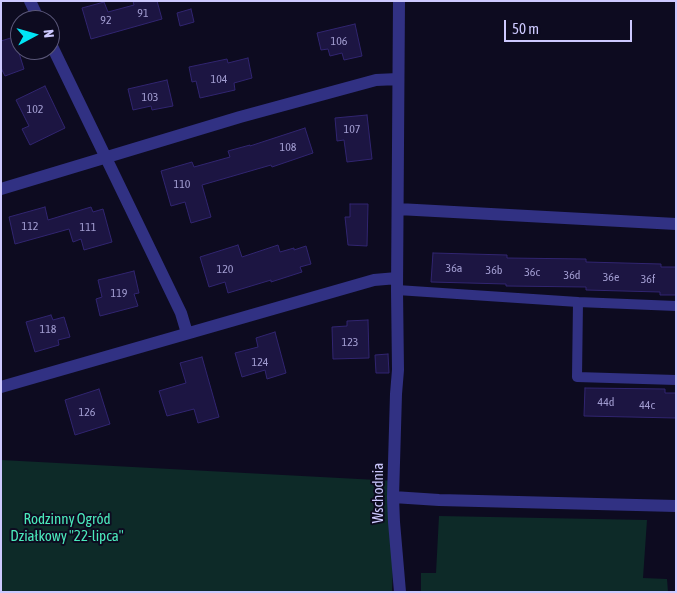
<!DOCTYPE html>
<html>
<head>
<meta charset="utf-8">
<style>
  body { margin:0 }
  #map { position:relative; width:677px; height:593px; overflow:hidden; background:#0d0b20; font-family:"Asap Condensed",sans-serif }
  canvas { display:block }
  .frame { position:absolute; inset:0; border:2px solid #cdc9ff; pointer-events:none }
  .north { position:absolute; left:10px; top:10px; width:50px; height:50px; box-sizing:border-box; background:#0d0b20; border:1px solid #5a5779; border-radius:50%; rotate:84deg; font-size:14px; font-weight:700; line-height:20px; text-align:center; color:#cdc9ff }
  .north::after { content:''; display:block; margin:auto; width:18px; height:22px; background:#00e5f4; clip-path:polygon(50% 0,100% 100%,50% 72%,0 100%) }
  .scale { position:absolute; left:504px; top:20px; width:128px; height:22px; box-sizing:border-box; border:2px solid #cdc9ff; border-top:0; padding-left:6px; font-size:15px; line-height:18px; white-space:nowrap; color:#cdc9ff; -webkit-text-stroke:4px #0d0b20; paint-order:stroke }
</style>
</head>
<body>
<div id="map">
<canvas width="677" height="593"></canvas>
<div class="frame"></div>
<div class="north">N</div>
<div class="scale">50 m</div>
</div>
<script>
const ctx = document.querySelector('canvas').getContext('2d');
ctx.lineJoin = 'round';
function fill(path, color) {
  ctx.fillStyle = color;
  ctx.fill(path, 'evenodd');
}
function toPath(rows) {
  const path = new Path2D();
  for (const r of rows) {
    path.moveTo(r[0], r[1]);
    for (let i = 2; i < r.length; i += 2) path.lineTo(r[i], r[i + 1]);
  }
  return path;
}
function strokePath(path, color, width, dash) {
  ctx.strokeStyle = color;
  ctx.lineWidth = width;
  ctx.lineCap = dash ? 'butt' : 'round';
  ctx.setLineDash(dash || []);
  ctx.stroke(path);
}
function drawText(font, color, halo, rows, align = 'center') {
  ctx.font = font + ' "Asap Condensed",sans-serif';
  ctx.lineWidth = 4;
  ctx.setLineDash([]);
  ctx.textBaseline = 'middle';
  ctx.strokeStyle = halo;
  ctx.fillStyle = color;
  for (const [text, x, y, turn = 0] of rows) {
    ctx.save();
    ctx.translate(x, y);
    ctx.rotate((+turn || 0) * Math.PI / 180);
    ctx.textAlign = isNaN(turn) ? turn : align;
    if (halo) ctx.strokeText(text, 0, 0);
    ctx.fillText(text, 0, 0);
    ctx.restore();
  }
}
fill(toPath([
  [1,460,396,481,392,592,1,592],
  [439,516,647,520,643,578,667,579,668,592,421,592,421,573,436,573]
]), '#0d2a28');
const building = toPath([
  [133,1,157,1,162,19,91,39,82,8,104,2,108,12,134,5,133,1],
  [191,9,194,22,180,26,177,13,191,9],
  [355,24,362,56,344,60,342,53,330,56,328,49,321,50,317,33,355,24],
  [14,37,24,69,5,76,1,68,1,41,14,37],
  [248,58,252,78,234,83,235,90,200,98,196,81,192,82,189,67,227,59,228,63,248,58],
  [167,80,173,106,152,110,151,106,133,110,128,89,167,80],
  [45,86,65,128,30,145,22,129,29,126,16,100,45,86],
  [367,115,372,159,347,162,344,140,337,141,335,118,367,115],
  [305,128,313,153,272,167,271,165,202,185,211,217,191,223,185,202,171,206,161,171,192,162,194,167,230,157,228,151,250,145,250,146,305,128],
  [350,204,368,204,367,246,348,245,345,217,350,217,350,204],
  [45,207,48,220,91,207,93,212,103,209,112,242,84,250,81,239,73,242,69,229,15,244,9,217,45,207],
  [238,245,242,257,278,245,280,252,294,248,294,250,306,246,311,264,300,267,302,272,271,282,271,280,228,293,225,282,209,287,200,257,238,245],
  [433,253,507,255,507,258,586,259,586,262,661,264,661,267,676,267,676,295,660,295,660,292,586,290,586,287,506,286,506,284,431,282,433,253],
  [134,271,139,293,134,294,138,306,100,316,96,299,102,297,98,280,134,271],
  [51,315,53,320,64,317,70,337,58,340,59,345,35,352,26,322,51,315],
  [368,320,369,358,333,359,332,327,347,326,347,321,368,320],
  [275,332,286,373,267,379,265,370,242,377,235,353,258,347,256,338,275,332],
  [388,354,389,373,376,373,375,355,388,354],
  [202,357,219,417,198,423,194,409,167,416,159,391,186,383,180,363,202,357],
  [585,388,665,389,665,393,676,393,676,418,584,416,585,388],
  [99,389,110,424,75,435,65,400,99,389]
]);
fill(building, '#1c1542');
strokePath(building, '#312570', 1);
strokePath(toPath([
  [397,290,578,302,577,377,676,380],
  [578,302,676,306]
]), '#313183', 10);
strokePath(toPath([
  [30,1,39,20],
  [399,1,397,290,398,370,396,394,393,497,394,522,400,592],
  [50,42,181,313,187,333],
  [1,189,240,117,376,80,398,79],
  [398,209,676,224],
  [1,387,374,280,397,278],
  [393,497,439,500,676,506]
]), '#313183', 12);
drawText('12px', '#a19cd0', null, [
  ["91",143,13],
  ["92",106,20],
  ["106",339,41],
  ["104",219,79],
  ["103",150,97],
  ["102",35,109],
  ["107",352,129],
  ["108",288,147],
  ["110",182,184],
  ["112",30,226],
  ["111",88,227],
  ["36a",454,268],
  ["120",225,269],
  ["36b",494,270],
  ["36c",532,272],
  ["36d",572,275],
  ["36e",611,277],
  ["36f",648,279],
  ["119",119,293],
  ["118",48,329],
  ["123",350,342],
  ["124",260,362],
  ["44d",606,402],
  ["44c",647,405],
  ["126",87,412]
]);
drawText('15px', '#cdc9ff', '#0d0b20', [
  ["Wschodnia",378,493,-90]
]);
drawText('15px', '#4be9bb', '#0d0b20', [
  ["Rodzinny Ogród",67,519],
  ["Działkowy \"22-lipca\"",67,536]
]);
</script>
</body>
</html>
